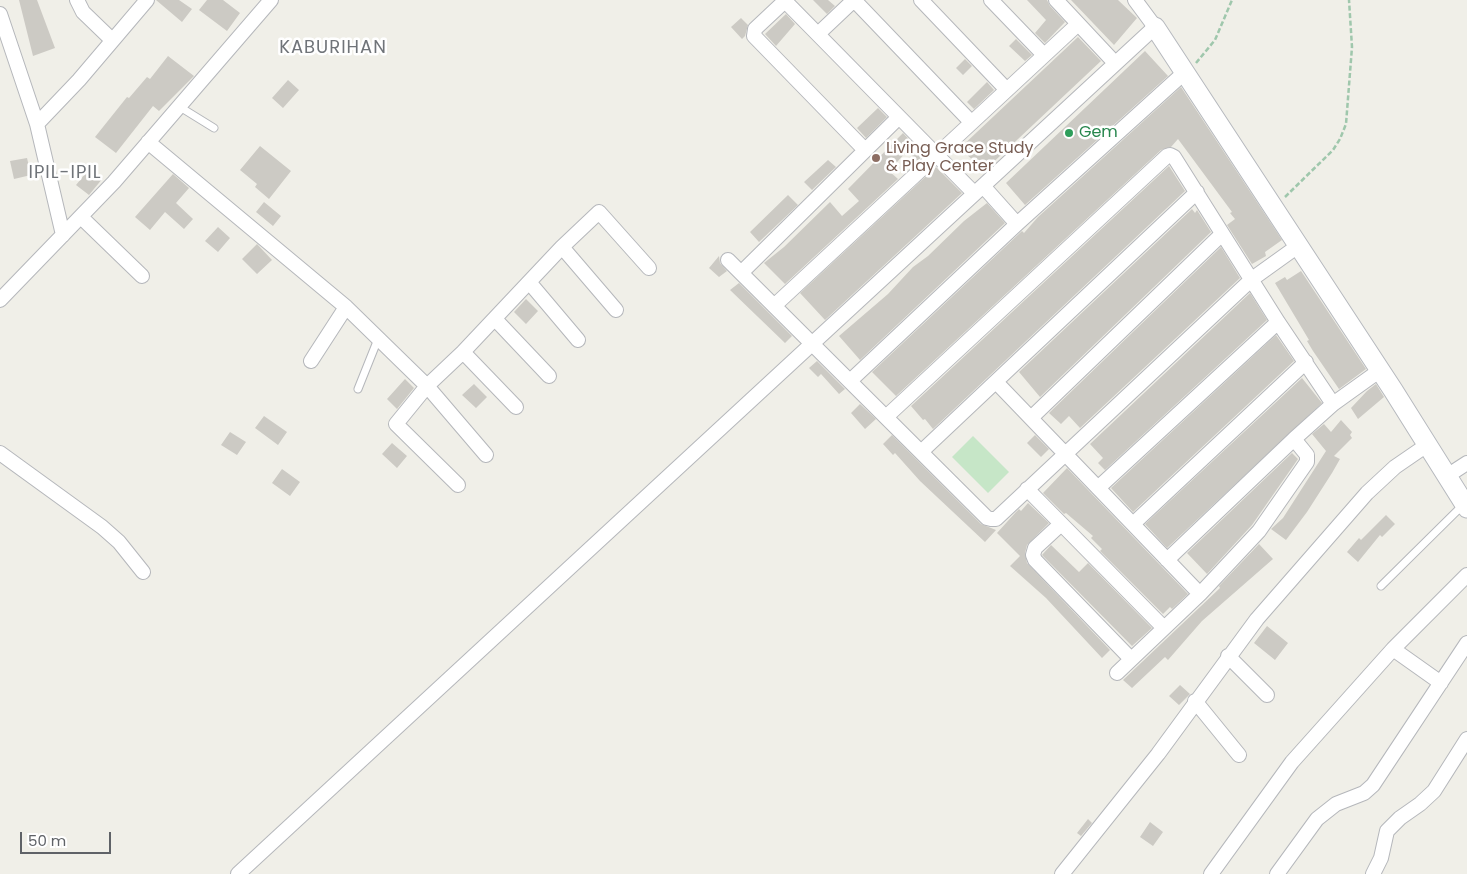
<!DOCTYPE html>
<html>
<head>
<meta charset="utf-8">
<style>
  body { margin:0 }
  #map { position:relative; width:1467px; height:874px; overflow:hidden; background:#f0efe8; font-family:Poppins,sans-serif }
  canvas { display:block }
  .scale { position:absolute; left:20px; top:832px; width:91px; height:22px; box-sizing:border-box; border:2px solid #5f6267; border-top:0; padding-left:6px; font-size:15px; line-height:18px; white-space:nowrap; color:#5f6267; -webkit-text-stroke:4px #fff; paint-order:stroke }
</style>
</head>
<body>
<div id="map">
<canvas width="1467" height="874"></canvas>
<div class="scale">50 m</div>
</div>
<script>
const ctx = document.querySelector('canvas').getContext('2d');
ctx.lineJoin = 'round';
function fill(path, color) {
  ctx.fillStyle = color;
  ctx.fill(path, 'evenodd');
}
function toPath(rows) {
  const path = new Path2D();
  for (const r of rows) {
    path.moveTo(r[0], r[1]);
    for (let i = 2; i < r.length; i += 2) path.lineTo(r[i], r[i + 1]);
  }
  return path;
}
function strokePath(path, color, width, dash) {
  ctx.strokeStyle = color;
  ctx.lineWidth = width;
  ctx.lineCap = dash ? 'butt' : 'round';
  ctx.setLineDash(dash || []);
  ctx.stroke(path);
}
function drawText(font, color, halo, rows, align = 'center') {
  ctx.font = font + ' Poppins,sans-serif';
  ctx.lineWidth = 5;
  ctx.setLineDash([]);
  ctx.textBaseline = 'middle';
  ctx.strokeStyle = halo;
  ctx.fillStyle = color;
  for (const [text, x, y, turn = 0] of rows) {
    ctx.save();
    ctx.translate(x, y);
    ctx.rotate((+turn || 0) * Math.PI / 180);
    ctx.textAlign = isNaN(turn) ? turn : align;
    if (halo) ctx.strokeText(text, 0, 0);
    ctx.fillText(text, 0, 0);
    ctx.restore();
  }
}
fill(toPath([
  [973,436,1009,472,988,493,952,457]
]), '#c6e6c7');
fill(toPath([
  [19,0,37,0,55,48,33,56],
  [156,0,179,0,192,9,182,22],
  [207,0,223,0,240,13,227,31,199,10],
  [813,0,828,0,835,6,827,14],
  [1027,0,1047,0,1050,6,1065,22,1045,43,1035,33,1046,20],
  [1071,0,1118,0,1137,18,1114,45],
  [786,14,795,24,776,46,765,34],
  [741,18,748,25,745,36,742,39,731,27],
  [1078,37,1101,61,984,171,960,148],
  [1016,39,1032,55,1025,61,1009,46],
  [1145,51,1168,76,1025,205,1006,183],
  [168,56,194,76,159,111,153,106,116,153,95,137,127,97,129,98,147,77,150,79],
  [965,59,972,66,963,75,956,68],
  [288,80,299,90,283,108,272,98],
  [987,82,994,90,974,109,967,102],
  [1181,87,1282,240,1265,252,1266,256,1252,264,1227,225,1235,219,1230,213,1232,212,1178,139,1171,147,1161,150,896,396,872,372,1022,231,1024,233,1038,217],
  [878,108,887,117,866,138,857,128],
  [903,133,924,155,917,161,907,151,889,171,898,179,785,284,764,263,784,247,830,202,842,216,859,201,848,189],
  [260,146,291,171,269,199,255,187,257,184,240,170],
  [27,158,31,175,14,179,10,161],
  [828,160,836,167,812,190,804,182],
  [1169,166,1185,191,933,429,925,419,923,420,911,406],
  [936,167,962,193,825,320,800,293],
  [90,168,103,178,89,195,76,185],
  [173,174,189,188,176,203,193,219,184,229,165,212,150,230,135,217],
  [788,195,798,205,759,242,750,232],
  [264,202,281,216,273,226,256,212],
  [987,203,1005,223,860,360,839,336,888,294,913,267,928,256,964,221],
  [1192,209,1195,213,1197,210,1211,232,1040,397,1019,372],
  [218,227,230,238,218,252,205,241],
  [257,244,272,260,257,274,242,259],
  [1221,247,1240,278,1080,428,1069,416,1061,424,1049,413],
  [719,256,720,263,727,271,719,277,709,268],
  [1301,271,1366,369,1339,389,1313,351,1307,341,1309,340,1275,283,1285,277,1287,280],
  [739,283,792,336,785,343,730,290],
  [1250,293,1267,320,1105,470,1098,463,1103,458,1090,444],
  [526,299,538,311,526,324,514,312],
  [1276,335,1294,361,1133,512,1111,488],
  [817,361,845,389,839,394,821,374,818,377,809,368],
  [1302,378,1322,403,1167,548,1145,524],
  [405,379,414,388,397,409,387,399],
  [474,384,487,397,476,408,462,395],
  [1376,384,1384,397,1358,419,1351,408,1367,391],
  [860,404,876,419,865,429,851,413],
  [264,416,287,432,278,445,255,428],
  [1341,420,1352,432,1350,435,1352,438,1334,456,1340,459,1332,473,1307,512,1286,540,1271,529,1283,518,1326,451,1312,434,1324,424,1331,432],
  [230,432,246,442,237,455,221,445],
  [892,435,981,524,996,530,985,542,920,481,895,453,893,455,883,444],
  [1035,435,1049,449,1041,457,1027,443],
  [392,443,407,456,397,468,382,454],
  [1292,453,1298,459,1252,525,1207,574,1187,553],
  [1067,468,1188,594,1172,609,1170,607,1163,614,1100,551,1102,549,1091,538,1093,536,1066,513,1064,514,1043,493],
  [282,469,300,482,290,496,272,483],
  [1028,503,1049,523,1027,545,1025,553,1027,563,1110,650,1102,658,1046,598,1010,566,1020,556,997,533,1016,512,1019,509,1021,511],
  [1386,515,1395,524,1382,537,1380,535,1358,562,1347,552,1359,538,1361,540],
  [1259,544,1273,559,1202,621,1168,660,1165,657,1132,688,1123,680,1220,588,1219,586],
  [1051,545,1079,572,1088,563,1152,628,1132,646,1042,555],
  [1267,626,1288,643,1275,660,1254,643],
  [1180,685,1190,694,1179,705,1169,696],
  [1088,819,1092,823,1081,836,1077,833],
  [1150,822,1163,832,1153,846,1140,837]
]), '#cccac4');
const lane = toPath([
  [180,107,214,128],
  [358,389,378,339],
  [1381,586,1464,504]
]);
const street = toPath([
  [77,0,83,12,112,40],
  [786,0,755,29,754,36,864,149],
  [854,0,971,122],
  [921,0,1006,89],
  [991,0,1044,55],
  [1056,0,1115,63],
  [785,1,974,193],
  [0,14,37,124,63,235],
  [818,34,854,0],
  [37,124,79,80,147,0],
  [148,142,346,307,427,386,486,455],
  [983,186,1017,224],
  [81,217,142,276],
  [562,247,616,310],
  [728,260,987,518,991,519,996,519,1252,279,1298,246],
  [741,273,899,117],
  [529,282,578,340],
  [0,300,114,182,271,0],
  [774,306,1078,24],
  [495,319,549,376],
  [463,352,516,407],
  [311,361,346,307],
  [850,381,1017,224,1184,73],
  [997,383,1200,594],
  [886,417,1167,156,1170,155,1174,157,1278,322,1333,404],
  [1031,418,1222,234],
  [921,452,1197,192],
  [0,453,102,527,119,542,143,572],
  [1447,476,1467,463],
  [458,485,396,424,427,386,463,352,562,247,599,212,649,268],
  [1098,488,1278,322],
  [1027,489,1164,628],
  [1061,524,1035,548,1033,555,1035,560,1131,659],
  [1133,524,1306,362],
  [1167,560,1294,439,1333,404,1379,371],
  [1393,649,1441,683],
  [1228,656,1267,695],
  [1117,673,1200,594,1259,531,1307,462,1307,455,1294,439],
  [1195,701,1239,755],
  [238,874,1155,27,1135,0],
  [1062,874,1158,754,1257,619,1367,493,1395,467,1427,445],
  [1211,874,1292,762,1393,649,1467,575],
  [1277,874,1317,819,1336,804,1364,793,1373,785,1467,643],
  [1373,874,1381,858,1387,831,1400,818,1420,804,1434,791,1467,739]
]);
const secondary = toPath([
  [1155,27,1393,390,1467,508]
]);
strokePath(lane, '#b5b7bb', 9);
strokePath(street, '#b5b7bb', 16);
strokePath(secondary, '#b6b9be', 21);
strokePath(toPath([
  [1196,63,1215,40,1232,0],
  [1285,197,1333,150,1340,139,1346,124,1352,47,1349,0]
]), '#9fc7ac', 2.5, [5, 2.5]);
strokePath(lane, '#fff', 7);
strokePath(street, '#fff', 14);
strokePath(secondary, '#fff', 19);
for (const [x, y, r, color] of [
  [1069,133,5,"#2e9e5b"],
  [876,158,5,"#8d6e63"]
]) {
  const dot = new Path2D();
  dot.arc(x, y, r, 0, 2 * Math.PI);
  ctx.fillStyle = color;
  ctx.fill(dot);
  strokePath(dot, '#fff', 2);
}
drawText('16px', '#27864d', '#fff', [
  ["Gem",1079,133]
], 'left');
drawText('16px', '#785e54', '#fff', [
  ["Living Grace Study",886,149],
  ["& Play Center",886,167]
], 'left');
ctx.letterSpacing = '1px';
drawText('18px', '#707479', '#fff', [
  ["KABURIHAN",333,48],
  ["IPIL-IPIL",65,173]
]);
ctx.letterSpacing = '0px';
</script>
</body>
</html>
